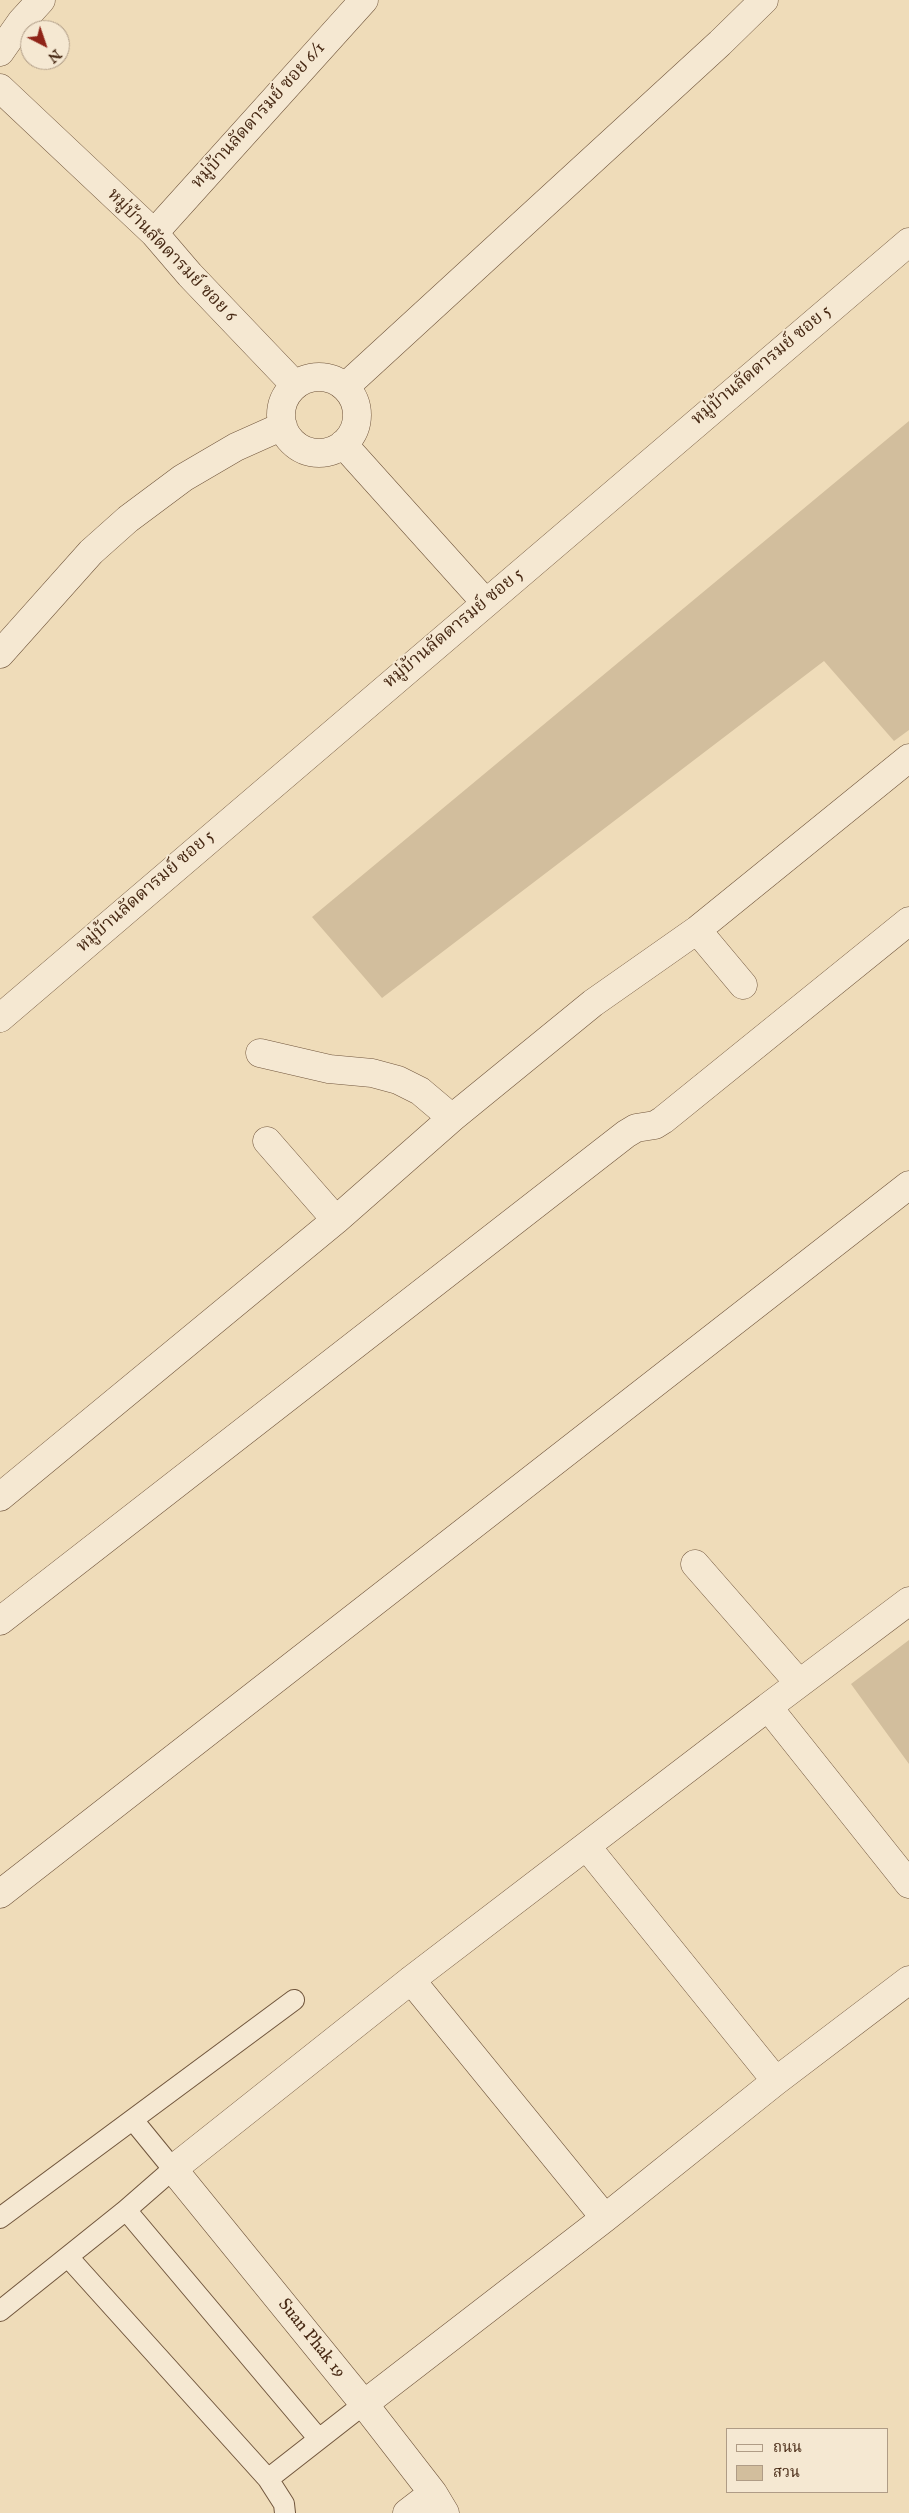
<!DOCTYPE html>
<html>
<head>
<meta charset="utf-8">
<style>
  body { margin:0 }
  #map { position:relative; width:909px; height:2513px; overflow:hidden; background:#efdcb9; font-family:"IM FELL English","Noto Serif Thai",serif }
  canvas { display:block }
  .legend { position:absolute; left:726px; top:2428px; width:162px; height:65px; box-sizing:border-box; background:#f5e8d2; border:1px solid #af9c86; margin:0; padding:6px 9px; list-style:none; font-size:15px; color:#472914 }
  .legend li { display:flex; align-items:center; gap:10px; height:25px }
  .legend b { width:25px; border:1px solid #af9c86 }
  .north { position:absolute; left:20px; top:20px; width:50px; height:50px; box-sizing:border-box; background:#f5e8d2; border:1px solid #af9c86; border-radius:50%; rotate:139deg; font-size:14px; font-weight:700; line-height:20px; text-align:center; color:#472914 }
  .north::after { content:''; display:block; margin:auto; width:18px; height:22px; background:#8f2418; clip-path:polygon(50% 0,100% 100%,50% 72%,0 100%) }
</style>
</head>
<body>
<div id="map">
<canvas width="909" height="2513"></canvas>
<ul class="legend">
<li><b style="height:6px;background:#f5e8d2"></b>ถนน</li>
<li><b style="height:14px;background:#d2be9d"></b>สวน</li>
</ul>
<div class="north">N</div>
</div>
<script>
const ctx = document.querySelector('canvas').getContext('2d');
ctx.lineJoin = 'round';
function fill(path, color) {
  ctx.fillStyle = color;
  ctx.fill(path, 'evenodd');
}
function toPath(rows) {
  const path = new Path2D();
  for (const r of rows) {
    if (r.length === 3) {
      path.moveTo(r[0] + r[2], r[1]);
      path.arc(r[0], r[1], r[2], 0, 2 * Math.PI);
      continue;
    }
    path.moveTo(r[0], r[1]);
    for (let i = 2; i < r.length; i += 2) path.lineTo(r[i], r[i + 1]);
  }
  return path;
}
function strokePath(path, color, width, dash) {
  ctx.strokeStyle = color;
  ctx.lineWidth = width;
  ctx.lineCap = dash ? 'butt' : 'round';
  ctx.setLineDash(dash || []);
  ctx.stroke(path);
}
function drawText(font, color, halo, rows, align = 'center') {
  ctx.font = font + ' "IM FELL English","Noto Serif Thai",serif';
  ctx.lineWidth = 4;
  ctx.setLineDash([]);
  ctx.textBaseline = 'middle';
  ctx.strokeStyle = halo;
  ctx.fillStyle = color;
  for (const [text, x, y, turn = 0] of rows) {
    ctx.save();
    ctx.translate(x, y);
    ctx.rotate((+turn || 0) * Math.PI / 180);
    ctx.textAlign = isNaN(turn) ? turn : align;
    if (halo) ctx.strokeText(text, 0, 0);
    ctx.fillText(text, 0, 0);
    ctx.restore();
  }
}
fill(toPath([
  [909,421,909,730,894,741,824,661,382,998,312,917],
  [909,1640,909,1764,851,1684]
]), '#d2be9d');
const lane = toPath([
  [126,2210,173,2169,133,2120],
  [0,2218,294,2000],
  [68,2257,268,2479,284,2504,285,2513],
  [0,2311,126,2210,318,2438],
  [268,2479,364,2404]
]);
const street = toPath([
  [0,52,21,22,41,0],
  [0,88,154,233,190,275,295,385],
  [154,233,364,0],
  [319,415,38],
  [345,387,720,43,764,0],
  [343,444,485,602],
  [0,654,91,552,128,519,183,478,236,447,283,426],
  [697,930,743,985],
  [0,1018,909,242],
  [260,1053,329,1069,372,1073,398,1080,420,1091,452,1118],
  [267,1141,336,1220],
  [0,1497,336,1220,452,1118,593,1003,697,930,909,758],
  [695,1564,799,1683],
  [0,1621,626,1134,636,1128,655,1125,663,1120,909,921],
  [768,1707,909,1601],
  [587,1847,776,2081],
  [0,1894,909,1185],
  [411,1980,605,2218],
  [364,2404,605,2218,776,2081,909,1980],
  [407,2513,433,2493],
  [445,2513,433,2493,364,2404,173,2169,411,1980,768,1707,909,1884]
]);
strokePath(lane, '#71563d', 22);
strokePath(street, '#71563d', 29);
strokePath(lane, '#f5e8d2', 20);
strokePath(street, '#f5e8d2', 28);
drawText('18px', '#472914', '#f5e8d2', [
  ["หมู่บ้านลัดดารมย์ ซอย 6/1",259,116,-48],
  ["หมู่บ้านลัดดารมย์ ซอย 6",171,256,46],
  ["หมู่บ้านลัดดารมย์ ซอย 5",762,366,-40],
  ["หมู่บ้านลัดดารมย์ ซอย 5",454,629,-40],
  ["หมู่บ้านลัดดารมย์ ซอย 5",146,892,-41],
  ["Suan Phak 19",311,2339,51]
]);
</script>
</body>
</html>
